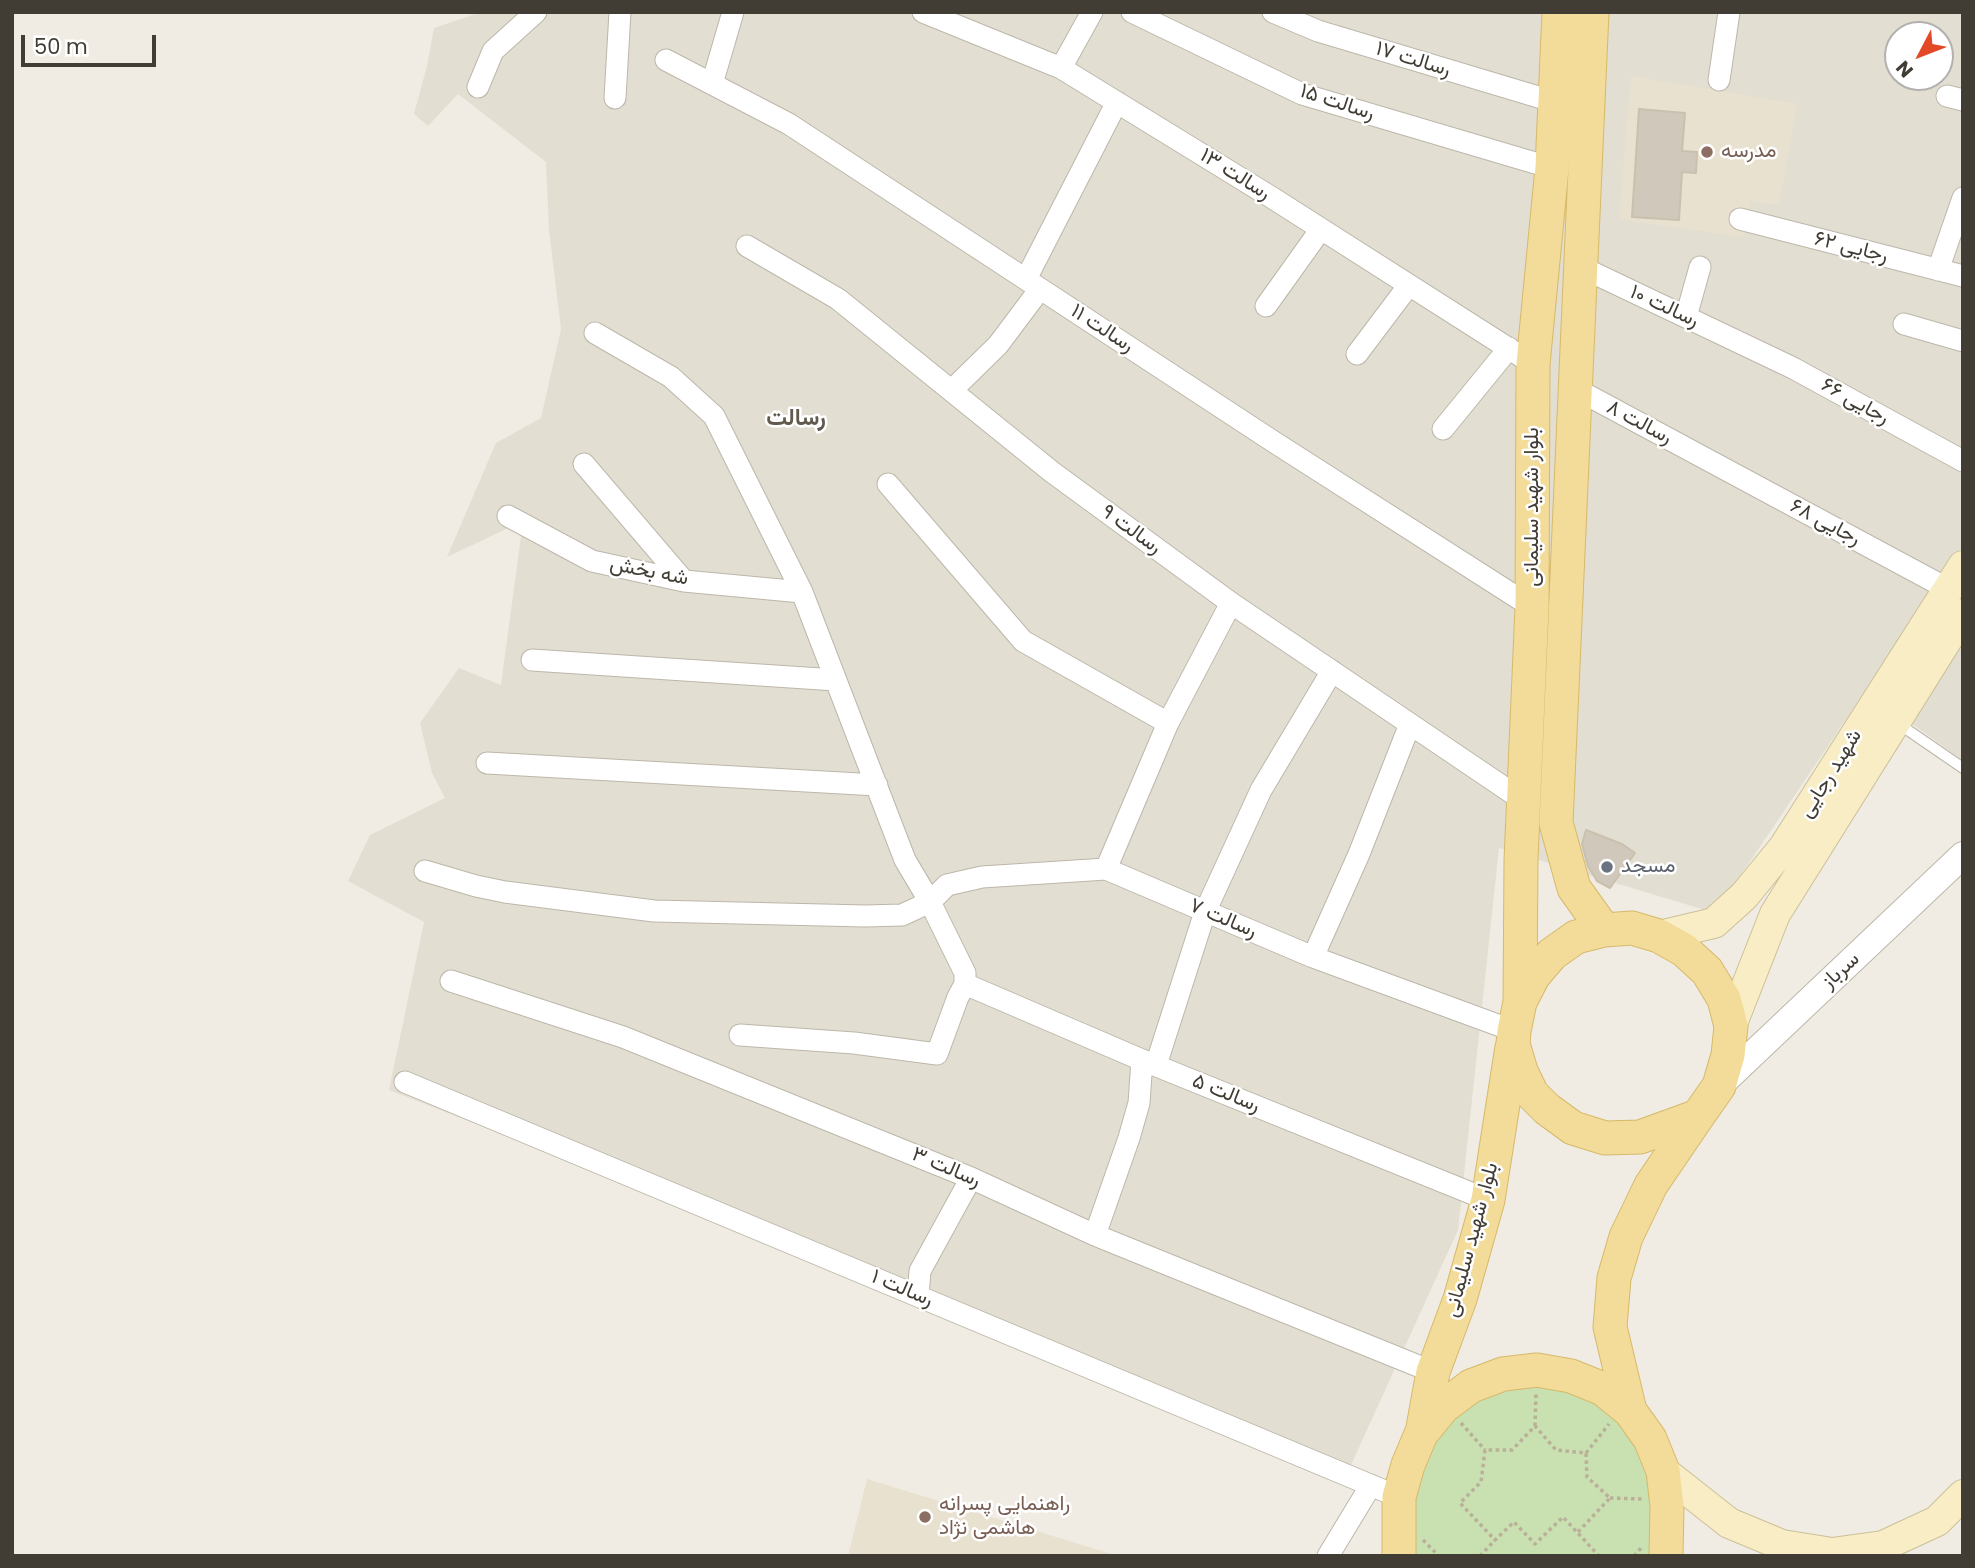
<!DOCTYPE html>
<html>
<head>
<meta charset="utf-8">
<style>
  body { margin:0 }
  #map { position:relative; width:1975px; height:1568px; overflow:hidden; background:#f0ece3; font-family:Poppins,sans-serif }
  canvas { display:block }
  .frame { position:absolute; inset:0; border:14px solid #413c34; pointer-events:none }
  .north { position:absolute; left:1884px; top:21px; width:70px; height:70px; box-sizing:border-box; background:#fff; border:2px solid #b3b1ae; border-radius:50%; rotate:228deg; font-size:19px; font-weight:700; line-height:28px; text-align:center; color:#413c34 }
  .north::after { content:''; display:block; margin:auto; width:24px; height:32px; background:#e34927; clip-path:polygon(50% 0,100% 100%,50% 72%,0 100%) }
  .scale { position:absolute; left:21px; top:35px; width:135px; height:32px; box-sizing:border-box; border:4px solid #413c34; border-top:0; padding-left:9px; font-size:21px; line-height:24px; white-space:nowrap; color:#413c34; -webkit-text-stroke:5px #fff; paint-order:stroke }
</style>
</head>
<body>
<div id="map">
<canvas width="1975" height="1568"></canvas>
<div class="frame"></div>
<div class="north">N</div>
<div class="scale">50 m</div>
</div>
<script>
const ctx = document.querySelector('canvas').getContext('2d');
ctx.lineJoin = 'round';
function fill(path, color) {
  ctx.fillStyle = color;
  ctx.fill(path, 'evenodd');
}
function toPath(rows) {
  const path = new Path2D();
  for (const r of rows) {
    path.moveTo(r[0], r[1]);
    for (let i = 2; i < r.length; i += 2) path.lineTo(r[i], r[i + 1]);
  }
  return path;
}
function strokePath(path, color, width, dash) {
  ctx.strokeStyle = color;
  ctx.lineWidth = width;
  ctx.lineCap = dash ? 'butt' : 'round';
  ctx.setLineDash(dash || []);
  ctx.stroke(path);
}
function drawText(font, color, halo, rows, align = 'center') {
  ctx.font = font + ' Poppins,Vazirmatn,sans-serif';
  ctx.lineWidth = 5;
  ctx.setLineDash([]);
  ctx.textBaseline = 'middle';
  ctx.strokeStyle = halo;
  ctx.fillStyle = color;
  for (const [text, x, y, turn = 0] of rows) {
    ctx.save();
    ctx.translate(x, y);
    ctx.rotate((+turn || 0) * Math.PI / 180);
    ctx.textAlign = isNaN(turn) ? turn : align;
    if (halo) ctx.strokeText(text, 0, 0);
    ctx.fillText(text, 0, 0);
    ctx.restore();
  }
}
fill(toPath([
  [481,12,1963,12,1963,761,1866,690,1715,913,1499,848,1458,1230,1351,1465,389,1090,424,922,348,881,370,835,445,798,432,773,420,723,459,668,501,685,523,521,447,557,496,443,541,418,561,329,549,230,546,162,458,94,428,126,414,114,427,66,434,28],
  [1898,35,1940,35,1940,77,1898,77]
]), '#e3ded2');
fill(toPath([
  [1631,76,1797,104,1779,205,1750,201,1743,237,1619,219],
  [867,1479,1118,1556,848,1556]
]), '#e8e1cf');
fill(toPath([
  [1512,1379,1601,1399,1648,1463,1659,1556,1414,1556,1415,1505,1418,1477,1427,1454,1452,1417]
]), '#c9e0b0');
const building = toPath([
  [1639,109,1685,113,1682,151,1697,152,1696,173,1682,172,1679,220,1632,217,1639,109],
  [1586,830,1622,844,1635,853,1610,888,1597,881,1588,866,1582,844,1586,830]
]);
fill(building, '#d0c8ba');
strokePath(building, '#cac0ae', 2);
const service = toPath([
  [1896,722,1963,768]
]);
const minor = toPath([
  [923,12,1061,68,1271,197,1533,364],
  [1132,12,1302,94,1552,168],
  [1273,12,1318,31,1555,102],
  [666,60,789,124,1274,442,1532,607],
  [1061,68,1092,12],
  [1719,80,1729,12],
  [712,84,733,12],
  [478,87,493,51,536,12],
  [1947,96,1963,100],
  [615,98,620,12],
  [1740,219,1963,276],
  [747,246,838,299,1052,472,1231,603,1524,801],
  [1581,267,1793,368,1963,461],
  [1938,270,1963,198],
  [1026,279,1117,102],
  [1266,306,1321,229],
  [1686,317,1700,267],
  [1904,324,1963,341],
  [595,333,671,377,714,416,802,592,905,860,930,902,965,973,965,984,958,997,937,1054,854,1043,740,1035],
  [1357,354,1409,285],
  [1576,389,1948,589],
  [952,390,998,345,1040,289],
  [1443,429,1509,348],
  [584,464,684,581],
  [888,484,1023,641,1168,723],
  [508,516,592,561,684,581,802,592],
  [532,660,836,680],
  [487,763,877,785],
  [1106,869,1168,723,1231,603],
  [425,871,476,886,505,892,654,911,865,916,902,915,930,902,947,885,982,877,1106,869,1313,957,1514,1031],
  [1313,957,1359,854,1410,724],
  [451,981,623,1037,971,1178,1095,1235,1433,1372],
  [965,984,1142,1060,1488,1200],
  [1156,1065,1205,912,1261,790,1332,671],
  [405,1082,1399,1497],
  [1095,1235,1129,1138,1139,1103,1142,1060],
  [918,1296,920,1271,971,1178],
  [1328,1556,1371,1485]
]);
const tertiary = toPath([
  [1719,1086,1963,855]
]);
const secondary = toPath([
  [1659,936,1714,923,1744,896,1784,847,1963,566],
  [1731,1026,1775,914,1963,614],
  [1663,1471,1729,1523,1782,1545,1832,1553,1883,1546,1937,1521,1963,1495]
]);
const primary = toPath([
  [1592,12,1556,823,1574,888,1604,930],
  [1632,928,1659,936,1684,950,1707,971,1724,999,1731,1026,1728,1055,1719,1086,1698,1116,1640,1137,1605,1138,1573,1128,1547,1109,1532,1094,1521,1071,1513,1044,1514,1031,1520,1002,1534,975,1552,954,1576,937,1604,930,1632,928],
  [1520,1002,1521,860,1532,607,1533,364,1552,168,1559,12],
  [1630,1411,1610,1327,1614,1278,1626,1237,1651,1185,1698,1116],
  [1422,1433,1433,1372,1460,1299,1488,1200,1512,1047],
  [1399,1556,1399,1497,1408,1465,1421,1434,1443,1407,1471,1386,1503,1374,1537,1370,1571,1376,1603,1389,1630,1411,1650,1439,1663,1471,1667,1506,1666,1556]
]);
strokePath(service, '#bdb7aa', 12);
strokePath(minor, '#bdb7aa', 23);
strokePath(tertiary, '#bdb7aa', 28);
strokePath(secondary, '#cbc097', 32);
strokePath(primary, '#d6b96b', 35);
strokePath(toPath([
  [1461,1423,1485,1450],
  [1535,1426,1536,1393],
  [1586,1453,1609,1424],
  [1610,1498,1642,1499],
  [1578,1532,1610,1498,1587,1477,1586,1453,1556,1450,1535,1426,1512,1450,1485,1450,1481,1482,1460,1503,1495,1540,1514,1522,1535,1544,1563,1517,1599,1556],
  [1423,1540,1439,1556],
  [1480,1556,1495,1540],
  [1634,1556,1642,1547]
]), '#bab09a', 3.5, [3.5, 3.5]);
strokePath(service, '#fff', 10);
strokePath(minor, '#fff', 21);
strokePath(tertiary, '#fff', 26);
strokePath(secondary, '#f8edc5', 30);
strokePath(primary, '#f3dc99', 33);
for (const [x, y, r, color] of [
  [1707,152,7,"#8d6e63"],
  [1607,867,7,"#6b7280"],
  [925,1517,7,"#8d6e63"]
]) {
  const dot = new Path2D();
  dot.arc(x, y, r, 0, 2 * Math.PI);
  ctx.fillStyle = color;
  ctx.fill(dot);
  strokePath(dot, '#fff', 2.5);
}
drawText('21px', '#413c34', '#fff', [
  ["رسالت ۱۷",1413,60,17],
  ["رسالت ۱۵",1337,103,18],
  ["رسالت ۱۳",1235,175,32],
  ["رجایی ۶۲",1851,248,14],
  ["رسالت ۱۰",1664,307,25],
  ["رسالت ۱۱",1102,329,33],
  ["رجایی ۶۶",1855,402,29],
  ["رسالت ۸",1639,423,28],
  ["بلوار شهید سلیمانی",1533,507,-90],
  ["رجایی ۶۸",1825,523,28],
  ["رسالت ۹",1131,530,36],
  ["شه بخش",649,572,11],
  ["شهید رجایی",1831,774,-58],
  ["رسالت ۷",1223,919,23],
  ["سرباز",1841,971,-43],
  ["رسالت ۵",1226,1094,22],
  ["رسالت ۳",946,1168,23],
  ["بلوار شهید سلیمانی",1472,1240,-75],
  ["رسالت ۱",902,1289,23]
]);
drawText('21px', '#785e54', '#fff', [
  ["مدرسه",1721,152],
  ["راهنمایی پسرانه",939,1505],
  ["هاشمی نژاد",939,1529]
], 'left');
drawText('21px', '#5b616d', '#fff', [
  ["مسجد",1621,867]
], 'left');
drawText('bold 23px', '#625a4d', '#fff', [
  ["رسالت",796,419]
]);
</script>
</body>
</html>
